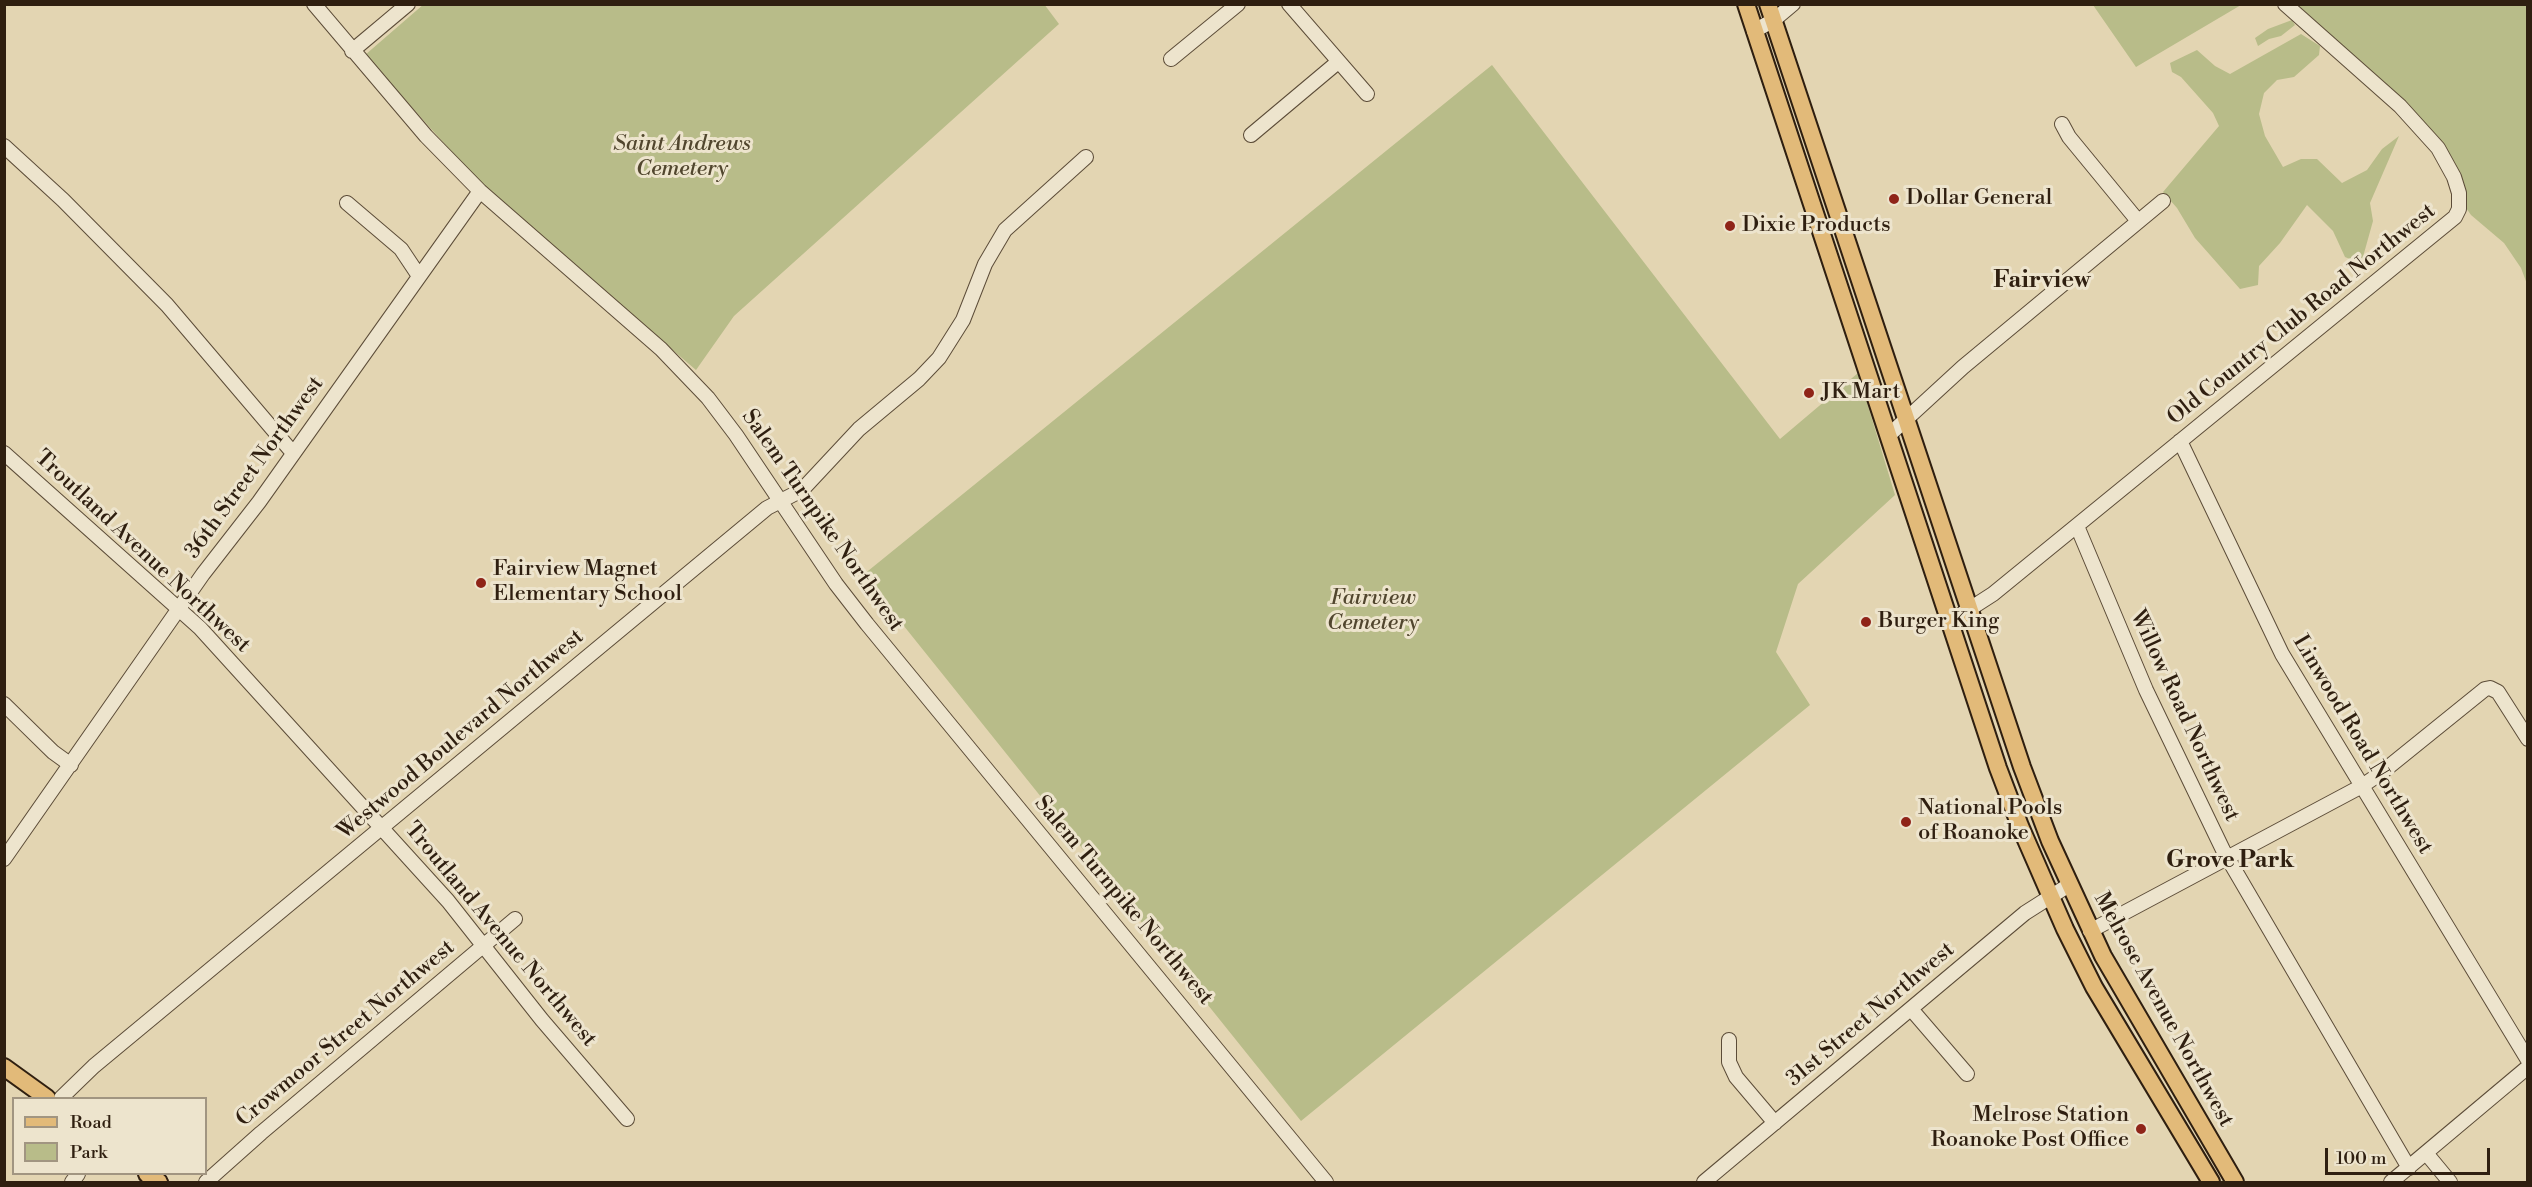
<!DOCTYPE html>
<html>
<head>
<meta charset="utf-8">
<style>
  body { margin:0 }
  #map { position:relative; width:2532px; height:1187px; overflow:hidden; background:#e3d5b2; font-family:"Libre Bodoni",serif }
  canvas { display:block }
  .frame { position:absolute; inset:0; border:6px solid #2f1f10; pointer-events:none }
  .legend { position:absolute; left:12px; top:1097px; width:195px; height:78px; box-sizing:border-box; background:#ede4cd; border:2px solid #a19581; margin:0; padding:8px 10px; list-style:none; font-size:18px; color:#2f1f10 }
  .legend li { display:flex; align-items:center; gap:12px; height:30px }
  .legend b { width:30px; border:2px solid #a19581 }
  .scale { position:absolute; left:2325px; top:1148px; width:165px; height:27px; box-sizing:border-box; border:3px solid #2f1f10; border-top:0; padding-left:8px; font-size:18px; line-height:21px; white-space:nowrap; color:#2f1f10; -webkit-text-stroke:4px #ede4cd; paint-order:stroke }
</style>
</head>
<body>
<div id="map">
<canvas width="2532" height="1187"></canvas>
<div class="frame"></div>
<ul class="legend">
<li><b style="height:8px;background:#e2ba79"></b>Road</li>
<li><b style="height:16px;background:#b8bc89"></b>Park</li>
</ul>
<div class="scale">100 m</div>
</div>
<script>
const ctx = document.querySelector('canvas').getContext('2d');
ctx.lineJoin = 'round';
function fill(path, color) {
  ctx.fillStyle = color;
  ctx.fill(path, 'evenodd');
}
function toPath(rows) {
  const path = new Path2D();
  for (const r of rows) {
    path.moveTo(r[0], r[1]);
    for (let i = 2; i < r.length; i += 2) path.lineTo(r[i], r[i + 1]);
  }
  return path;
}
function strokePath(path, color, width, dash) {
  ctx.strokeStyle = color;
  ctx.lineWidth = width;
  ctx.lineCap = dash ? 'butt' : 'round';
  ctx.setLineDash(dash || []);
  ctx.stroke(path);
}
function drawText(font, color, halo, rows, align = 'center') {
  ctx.font = font + ' "Libre Bodoni",serif';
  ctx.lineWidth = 6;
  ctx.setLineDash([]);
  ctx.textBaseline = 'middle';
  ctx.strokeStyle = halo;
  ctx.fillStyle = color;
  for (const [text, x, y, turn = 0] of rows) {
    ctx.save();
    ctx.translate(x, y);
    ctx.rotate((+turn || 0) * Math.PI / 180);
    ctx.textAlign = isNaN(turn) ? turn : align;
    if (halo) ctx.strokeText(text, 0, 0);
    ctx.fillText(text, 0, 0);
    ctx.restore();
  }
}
fill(toPath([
  [424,4,1044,4,1059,24,734,316,696,370,517,217,467,169,365,55],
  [2093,5,2241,5,2136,67],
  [2285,5,2527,5,2527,284,2521,268,2504,243,2471,215,2464,205,2453,166],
  [2292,20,2295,25,2281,36,2269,39,2258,46,2255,38,2268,29],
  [2301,34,2320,46,2319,55,2294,77,2277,80,2264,93,2259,114,2265,136,2283,167,2301,159,2317,159,2342,183,2367,170,2382,149,2399,136,2370,203,2373,221,2361,264,2345,257,2333,231,2307,205,2280,243,2259,266,2258,285,2240,289,2195,238,2177,208,2163,192,2219,126,2213,113,2181,77,2172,72,2170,63,2197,50,2215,66,2230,74],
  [1492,65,1780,439,1858,373,1895,495,1798,584,1776,652,1810,705,1301,1121,863,575]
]), '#b8bc89');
const minor = toPath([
  [314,4,426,136,480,191,661,349,708,398,736,435,836,584,867,624,1326,1182],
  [1289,4,1367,94],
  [1754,31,1774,20,1793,4],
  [352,51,408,4],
  [1171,59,1238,4],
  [2062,124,2069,137,2138,221],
  [1251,135,1338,62],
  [4,146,63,200,167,305,293,453],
  [347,203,401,249,419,276],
  [1889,435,1963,367,2163,201],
  [2180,441,2282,654,2528,1060],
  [4,453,200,628,448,901,542,1020,627,1119],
  [2077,526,2146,690,2223,850,2409,1168],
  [1951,621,1993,594,2455,217,2459,209,2459,193,2454,177,2438,148,2400,106,2285,4],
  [4,704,53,752,71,765],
  [4,859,203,574,259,502,480,191],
  [2090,931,2362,786,2381,773,2485,689,2490,688,2498,692,2528,739],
  [1911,1009,1967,1074],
  [1729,1040,1729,1062,1736,1077,1775,1123],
  [61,1098,94,1066,767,508,802,490,859,429,919,379,939,358,963,320,985,264,1005,230,1086,157],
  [2426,1153,2450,1182],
  [72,1182,78,1174],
  [206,1182,261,1133,515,919],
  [1704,1182,2025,913,2069,885],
  [2391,1182,2528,1067]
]);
const major = toPath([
  [1746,4,1998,768,2020,826,2065,929,2094,987,2211,1182],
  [1768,4,2022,767,2050,841,2103,956,2235,1182],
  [4,1067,47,1098],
  [147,1174,159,1182]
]);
strokePath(minor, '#5c4c38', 16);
strokePath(major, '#2f1f10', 20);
strokePath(minor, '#ede4cd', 14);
strokePath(major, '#e2ba79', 16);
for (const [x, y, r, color] of [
  [1894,199,6,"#8f2418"],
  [1730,226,6,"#8f2418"],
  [1809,393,6,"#8f2418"],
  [481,583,6,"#8f2418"],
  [1866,622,6,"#8f2418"],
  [1906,822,6,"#8f2418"],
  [2141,1129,6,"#8f2418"]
]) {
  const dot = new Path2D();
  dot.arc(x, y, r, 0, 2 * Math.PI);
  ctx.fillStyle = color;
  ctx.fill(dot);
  strokePath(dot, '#ede4cd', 2);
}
drawText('italic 22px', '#51462e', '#ede4cd', [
  ["Saint Andrews",682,145],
  ["Cemetery",682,170],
  ["Fairview",1373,599],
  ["Cemetery",1373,624]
]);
drawText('22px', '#2f1f10', '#ede4cd', [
  ["Dollar General",1906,199],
  ["Dixie Products",1742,226],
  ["JK Mart",1821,393],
  ["Fairview Magnet",493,570],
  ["Elementary School",493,595],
  ["Burger King",1878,622],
  ["National Pools",1918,809],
  ["of Roanoke",1918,834],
  ["Melrose Station",2129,1116,"right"],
  ["Roanoke Post Office",2129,1141,"right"]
], 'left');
drawText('22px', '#2f1f10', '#ede4cd', [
  ["Old Country Club Road Northwest",2302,315,-39],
  ["36th Street Northwest",255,468,-54],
  ["Salem Turnpike Northwest",822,521,55],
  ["Troutland Avenue Northwest",142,552,43],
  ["Willow Road Northwest",2184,716,65],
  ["Westwood Boulevard Northwest",461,735,-40],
  ["Linwood Road Northwest",2362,745,59],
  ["Salem Turnpike Northwest",1123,901,50],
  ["Troutland Avenue Northwest",500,935,50],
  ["Melrose Avenue Northwest",2163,1010,61],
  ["31st Street Northwest",1871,1015,-40],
  ["Crowmoor Street Northwest",346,1034,-40]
]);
drawText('bold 24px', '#2f1f10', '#ede4cd', [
  ["Fairview",2042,281],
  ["Grove Park",2230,861]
]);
</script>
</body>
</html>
